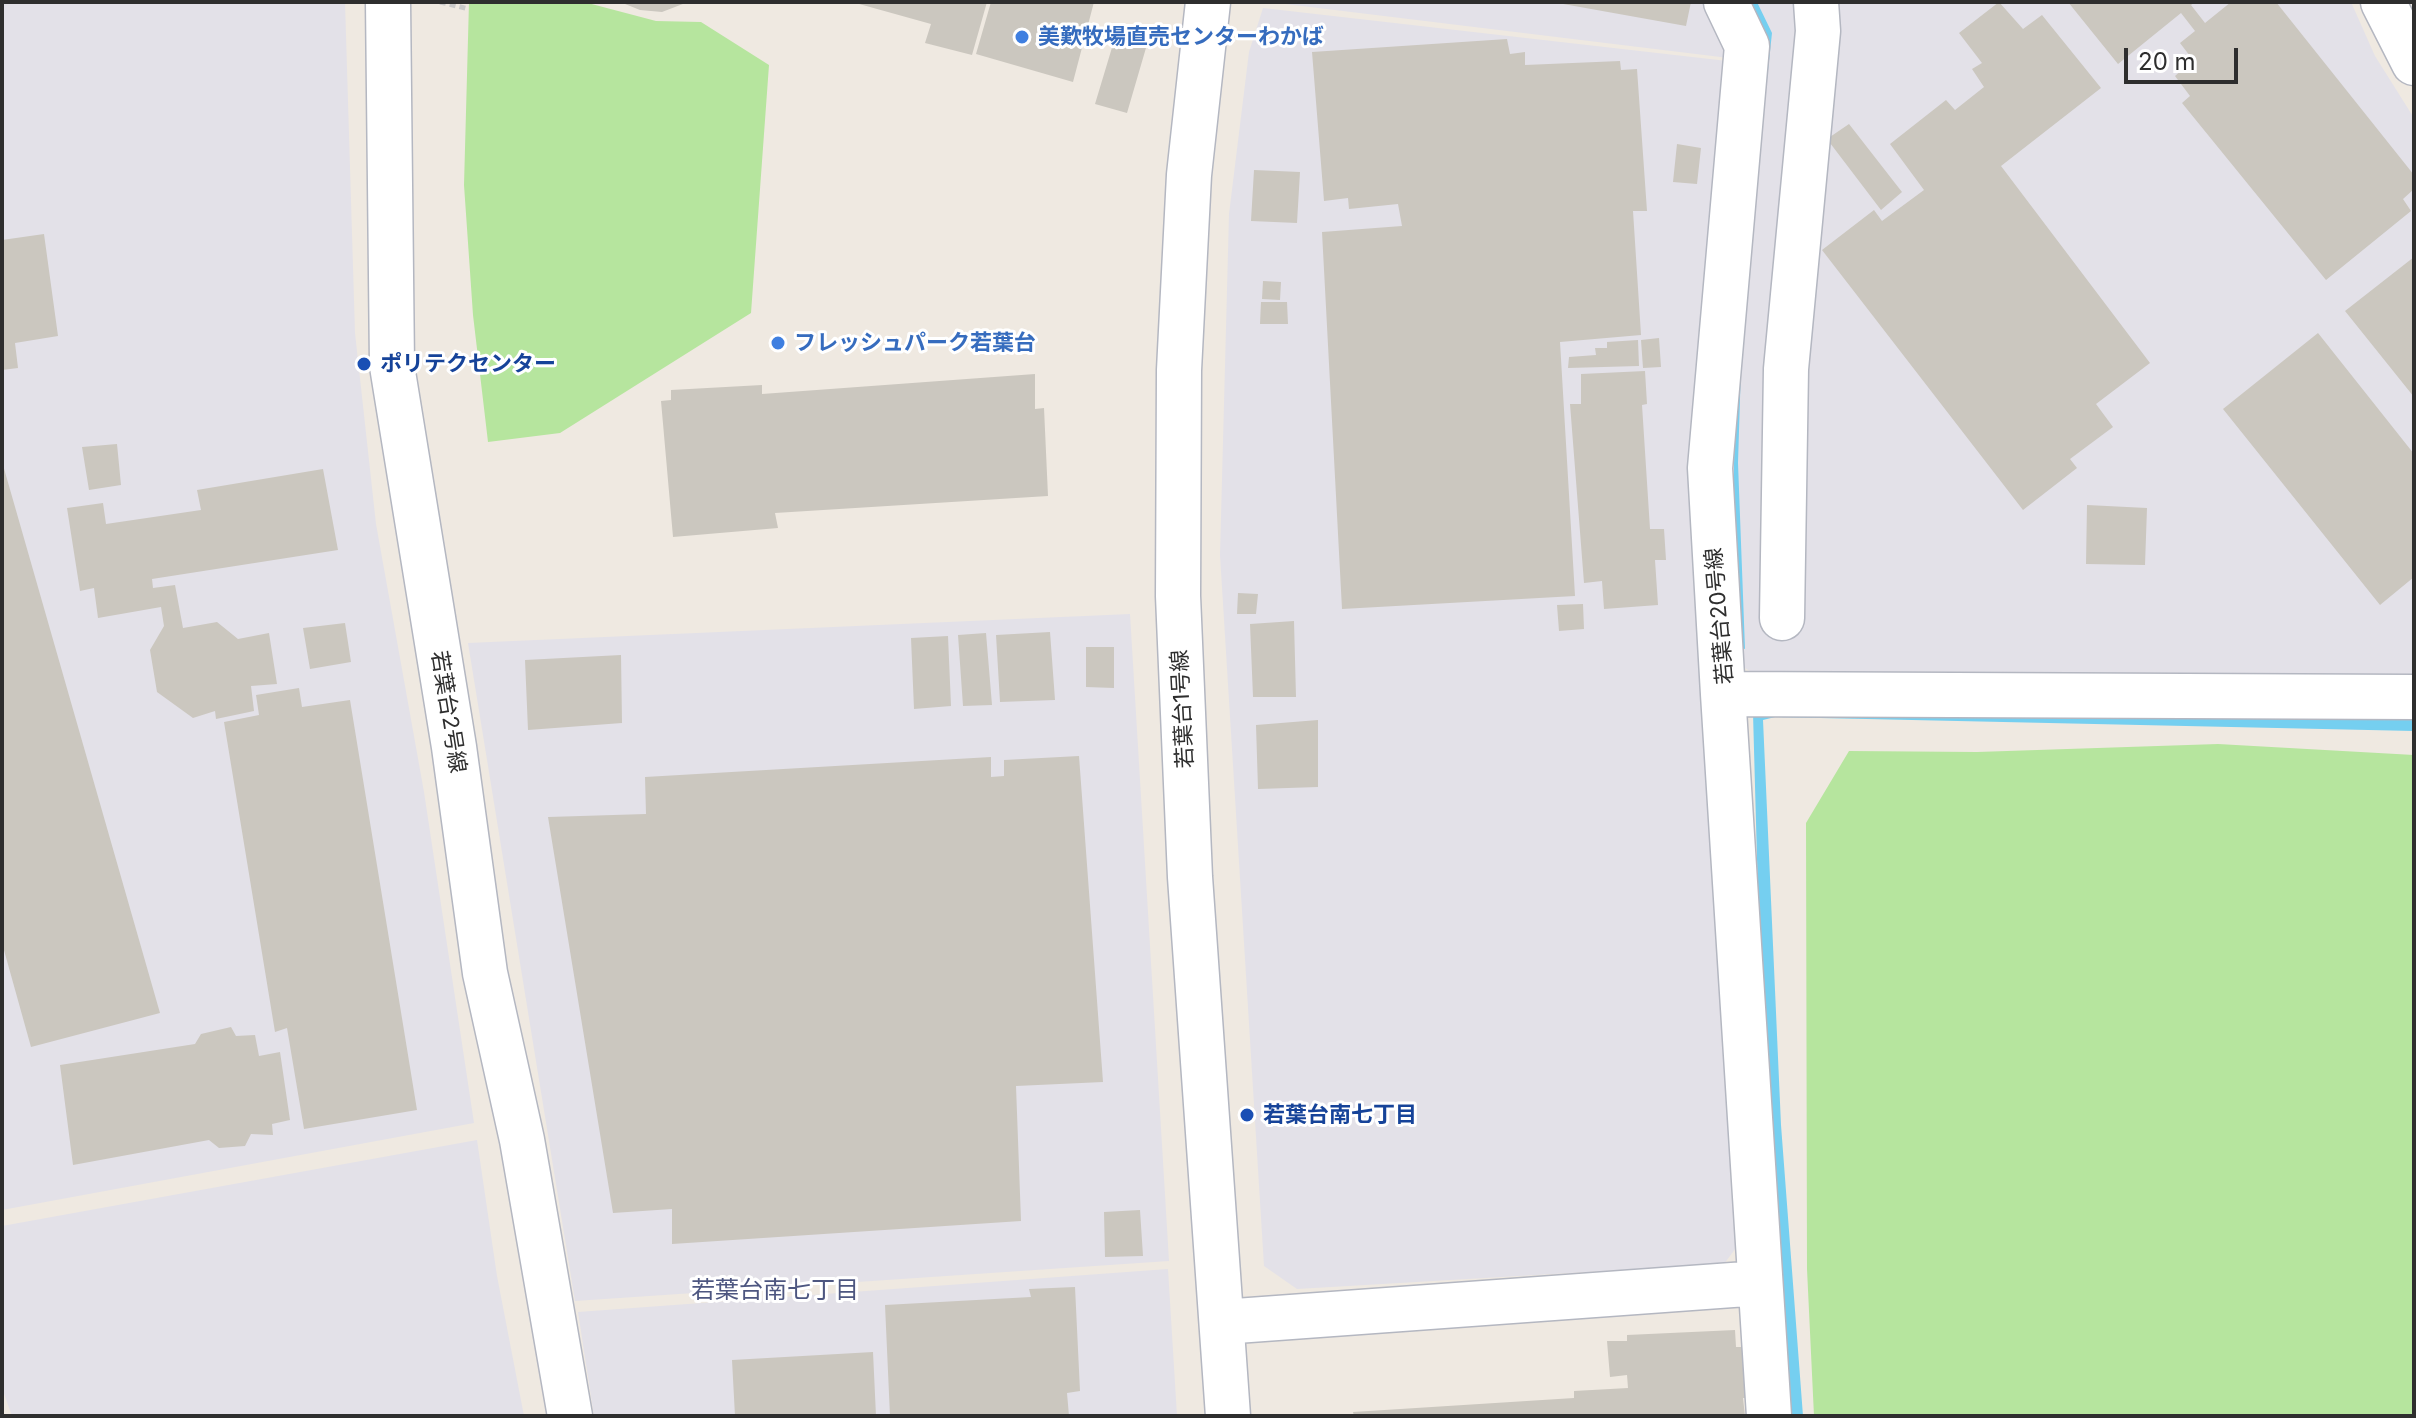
<!DOCTYPE html>
<html>
<head>
<meta charset="utf-8">
<style>
  body { margin:0 }
  #map { position:relative; width:2416px; height:1418px; overflow:hidden; background:#efe9e1; font-family:Inter,sans-serif }
  canvas { display:block }
  .frame { position:absolute; inset:0; border:4px solid #2e2e2e; pointer-events:none }
  .scale { position:absolute; left:2124px; top:48px; width:114px; height:36px; box-sizing:border-box; border:4px solid #2e2e2e; border-top:0; padding-left:10px; font-size:24px; line-height:28px; white-space:nowrap; color:#2e2e2e; -webkit-text-stroke:6px #fff; paint-order:stroke }
</style>
</head>
<body>
<div id="map">
<canvas width="2416" height="1418"></canvas>
<div class="frame"></div>
<div class="scale">20 m</div>
</div>
<script>
const ctx = document.querySelector('canvas').getContext('2d');
ctx.lineJoin = 'round';
function fill(path, color) {
  ctx.fillStyle = color;
  ctx.fill(path, 'evenodd');
}
function toPath(rows) {
  const path = new Path2D();
  for (const r of rows) {
    path.moveTo(r[0], r[1]);
    for (let i = 2; i < r.length; i += 2) path.lineTo(r[i], r[i + 1]);
  }
  return path;
}
function strokePath(path, color, width, dash) {
  ctx.strokeStyle = color;
  ctx.lineWidth = width;
  ctx.lineCap = dash ? 'butt' : 'round';
  ctx.setLineDash(dash || []);
  ctx.stroke(path);
}
function drawText(font, color, halo, rows, align = 'center') {
  ctx.font = font + ' Inter,"Noto Sans JP",sans-serif';
  ctx.lineWidth = 6;
  ctx.setLineDash([]);
  ctx.textBaseline = 'middle';
  ctx.strokeStyle = halo;
  ctx.fillStyle = color;
  for (const [text, x, y, turn = 0] of rows) {
    ctx.save();
    ctx.translate(x, y);
    ctx.rotate((+turn || 0) * Math.PI / 180);
    ctx.textAlign = isNaN(turn) ? turn : align;
    if (halo) ctx.strokeText(text, 0, 0);
    ctx.fillText(text, 0, 0);
    ctx.restore();
  }
}
fill(toPath([
  [2,2,345,2,355,333,376,524,424,792,474,1123,2,1210],
  [1269,2,1711,2,1737,59],
  [1739,2,2351,2,2375,56,2414,118,2414,685,1761,678,1734,661,1727,492],
  [1263,8,1736,62,1716,215,1744,1237,1724,1264,1297,1289,1264,1266,1220,555,1229,214,1249,52],
  [1130,614,1169,1261,575,1301,468,643],
  [477,1140,497,1276,524,1416,12,1416,2,1388,2,1226],
  [1168,1269,1177,1416,594,1416,578,1312]
]), '#e3e1e8');
fill(toPath([
  [469,2,584,2,656,21,701,22,769,65,751,313,560,433,488,442,473,315,464,185],
  [2218,744,2414,755,2414,1416,1814,1416,1807,1269,1806,823,1849,751,1977,752]
]), '#b6e59e');
fill(toPath([
  [1751,2,1757,2,1772,33,1743,302,1738,463,1745,649,1739,647,1733,533,1736,332,1766,34],
  [1771,707,2414,719,2414,731,1775,717,1763,720,1781,1125,1803,1416,1790,1416,1759,932,1753,713]
]), '#75cff0');
fill(toPath([
  [620,2,688,2,662,12,640,10],
  [852,2,987,2,972,55,925,43,931,24],
  [991,2,1094,2,1073,82,976,54],
  [1552,2,1691,2,1686,26],
  [1999,2,2023,29,2042,15,2101,88,2001,166,2150,363,2096,404,2113,427,2070,459,2077,468,2023,510,1822,250,1874,210,1882,221,1924,190,1890,144,1946,100,1955,110,1984,87,1972,69,1982,63,1959,33],
  [2068,2,2195,2,2191,5,2205,23,2231,2,2276,2,2414,175,2414,189,2403,199,2411,211,2326,280,2182,103,2190,96,2175,76,2193,60,2180,43,2195,31,2181,13,2118,64],
  [1117,31,1148,41,1127,113,1095,104],
  [1507,39,1510,54,1525,52,1525,65,1620,61,1621,70,1637,69,1647,211,1633,211,1641,335,1560,342,1575,596,1342,609,1322,232,1402,226,1398,204,1349,209,1348,198,1324,201,1312,52],
  [1849,124,1902,192,1881,210,1827,139],
  [1677,144,1701,148,1697,184,1673,182],
  [1254,170,1300,172,1297,223,1251,221],
  [44,234,58,336,15,343,18,368,2,370,2,240],
  [2414,257,2414,397,2345,311],
  [1263,281,1281,282,1280,300,1262,299],
  [1261,302,1287,302,1288,324,1260,324],
  [2318,333,2414,454,2414,577,2380,605,2223,409],
  [1659,338,1661,367,1643,368,1641,340],
  [1638,340,1639,366,1568,368,1569,357,1596,355,1595,348,1607,348,1607,342],
  [1645,371,1647,404,1642,405,1650,529,1664,529,1666,560,1655,560,1658,605,1604,609,1602,581,1584,583,1570,404,1581,404,1581,374],
  [1035,374,1035,409,1044,408,1048,496,775,513,778,528,673,537,661,401,671,400,671,390,762,385,762,394],
  [117,444,121,485,89,490,82,447],
  [3,465,160,1013,31,1047,2,943],
  [323,469,338,550,152,579,153,588,175,585,183,628,217,622,238,639,269,633,277,684,251,686,254,711,216,719,215,711,193,718,157,692,150,650,164,626,161,607,98,618,94,588,80,591,67,508,103,503,106,524,201,510,197,490],
  [2087,505,2147,508,2145,565,2086,564],
  [1238,593,1258,594,1256,614,1237,614],
  [1583,604,1584,629,1559,631,1557,605],
  [1294,621,1296,697,1253,697,1250,624],
  [345,623,351,662,310,669,303,628],
  [1050,632,1055,700,1000,702,996,635],
  [986,633,992,705,963,706,958,635],
  [948,636,951,706,914,709,911,638],
  [1086,647,1114,647,1114,688,1086,687],
  [621,655,622,723,528,730,525,660],
  [299,688,302,707,350,700,417,1110,304,1129,287,1028,275,1032,224,722,259,715,256,695],
  [1318,720,1318,787,1258,789,1256,725],
  [1079,756,1103,1082,1016,1086,1021,1221,672,1244,672,1209,613,1213,548,817,646,814,645,777,991,757,991,777,1004,776,1004,760],
  [231,1027,236,1036,255,1035,259,1056,280,1052,290,1120,272,1124,273,1135,251,1134,245,1146,219,1148,209,1140,73,1165,60,1065,195,1044,201,1034],
  [1140,1210,1143,1256,1105,1257,1104,1212],
  [1075,1287,1080,1391,1067,1393,1069,1416,890,1416,885,1305,1031,1297,1029,1289],
  [1735,1330,1736,1347,1750,1347,1753,1398,1743,1398,1745,1416,1354,1416,1353,1412,1574,1398,1574,1391,1628,1388,1627,1375,1610,1377,1607,1341,1627,1341,1627,1335],
  [873,1352,876,1416,735,1416,732,1360]
]), '#cbc7bf');
const minor = toPath([
  [388,2,392,366,454,747,485,973,522,1140,570,1416],
  [1208,2,1189,175,1179,370,1178,596,1190,877,1228,1416],
  [1726,2,1747,46,1710,468,1723,694,2414,697],
  [2383,2,2414,63],
  [1782,618,1786,369,1818,31,1816,2],
  [1723,694,1769,1416],
  [1222,1322,1760,1283]
]);
strokePath(minor, '#b4b7c1', 47);
strokePath(toPath([
  [440,2,469,9]
]), '#c9c9c9', 5, [6, 4]);
strokePath(minor, '#fff', 44);
for (const [x, y, r, color] of [
  [1022,37,8,"#3f7fe0"],
  [778,343,8,"#3f7fe0"],
  [364,364,8,"#1a4fb4"],
  [1247,1115,8,"#1a4fb4"]
]) {
  const dot = new Path2D();
  dot.arc(x, y, r, 0, 2 * Math.PI);
  ctx.fillStyle = color;
  ctx.fill(dot);
  strokePath(dot, '#fff', 3);
}
drawText('bold 22px', '#366cbe', '#fff', [
  ["美歎牧場直売センターわかば",1038,37],
  ["フレッシュパーク若葉台",794,343]
], 'left');
drawText('bold 22px', '#164399', '#fff', [
  ["ポリテクセンター",380,364],
  ["若葉台南七丁目",1263,1115]
], 'left');
drawText('22px', '#2e2e2e', '#fff', [
  ["若葉台20号線",1720,616,-95],
  ["若葉台1号線",1183,709,-93],
  ["若葉台2号線",448,712,81]
]);
drawText('24px', '#4d5680', '#fff', [
  ["若葉台南七丁目",775,1291]
]);
</script>
</body>
</html>
